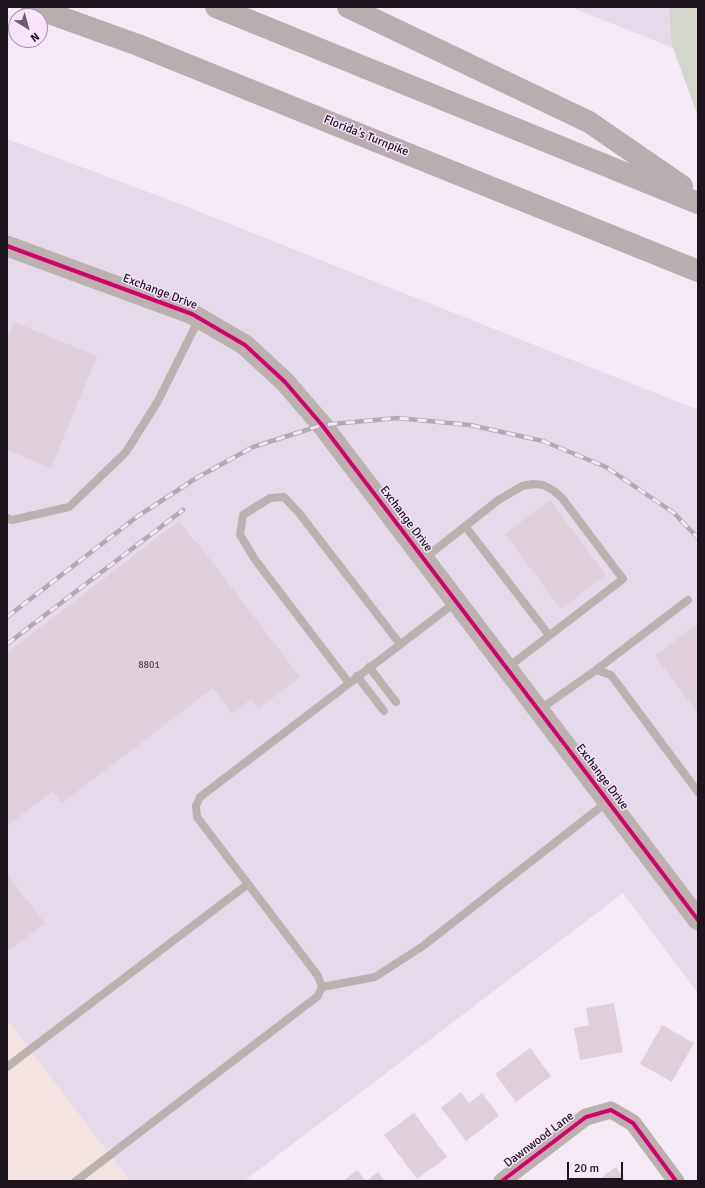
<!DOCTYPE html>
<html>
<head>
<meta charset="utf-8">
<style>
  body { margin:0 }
  #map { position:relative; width:705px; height:1188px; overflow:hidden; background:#f4eaf6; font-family:Signika,sans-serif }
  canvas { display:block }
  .frame { position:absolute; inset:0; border:8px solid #1d141e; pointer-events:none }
  .north { position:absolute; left:8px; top:8px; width:40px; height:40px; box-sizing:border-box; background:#f8e4fc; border:1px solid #a091a3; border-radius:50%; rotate:143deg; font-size:11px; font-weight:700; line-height:16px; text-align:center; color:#1d141e }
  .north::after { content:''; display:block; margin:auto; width:14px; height:18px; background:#685f6a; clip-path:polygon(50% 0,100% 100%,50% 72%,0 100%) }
  .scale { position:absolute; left:567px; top:1162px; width:56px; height:18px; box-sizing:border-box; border:2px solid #1d141e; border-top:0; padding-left:5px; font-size:12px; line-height:14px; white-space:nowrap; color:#1d141e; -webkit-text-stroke:3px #f8e4fc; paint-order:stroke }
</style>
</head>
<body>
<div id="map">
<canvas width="705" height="1188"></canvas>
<div class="frame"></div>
<div class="north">N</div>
<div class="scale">20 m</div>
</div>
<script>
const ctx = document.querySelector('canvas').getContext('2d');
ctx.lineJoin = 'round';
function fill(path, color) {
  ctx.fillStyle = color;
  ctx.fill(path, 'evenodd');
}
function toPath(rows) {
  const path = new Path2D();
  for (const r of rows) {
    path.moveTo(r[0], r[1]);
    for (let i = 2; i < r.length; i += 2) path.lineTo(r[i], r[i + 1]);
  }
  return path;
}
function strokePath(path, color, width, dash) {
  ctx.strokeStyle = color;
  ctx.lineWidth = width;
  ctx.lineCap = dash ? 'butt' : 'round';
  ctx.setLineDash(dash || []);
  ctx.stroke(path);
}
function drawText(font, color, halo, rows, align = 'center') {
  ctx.font = font + ' Signika,sans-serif';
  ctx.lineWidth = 3;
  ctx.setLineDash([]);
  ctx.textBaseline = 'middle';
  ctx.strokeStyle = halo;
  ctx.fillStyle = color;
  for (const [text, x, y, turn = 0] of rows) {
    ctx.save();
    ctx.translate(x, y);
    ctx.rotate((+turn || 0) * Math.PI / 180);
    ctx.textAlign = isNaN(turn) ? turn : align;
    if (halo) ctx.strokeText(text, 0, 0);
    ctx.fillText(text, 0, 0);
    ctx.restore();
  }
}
fill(toPath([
  [7,1020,130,1181,7,1181]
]), '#f3e3e1');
fill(toPath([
  [570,7,698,7,698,58],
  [7,139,180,204,698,410,698,993,623,893,244,1181,130,1181,7,1020]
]), '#e5daea');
fill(toPath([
  [669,7,698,7,698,117,672,45]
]), '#d3d7cb');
fill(toPath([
  [14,322,97,356,51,468,7,450,7,340],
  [550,500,606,575,561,609,505,534],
  [179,521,195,542,196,541,300,677,258,709,251,699,232,714,213,688,62,803,53,791,7,826,7,653],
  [698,623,698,713,655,656],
  [7,875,45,923,7,952],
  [614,1003,623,1052,580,1060,574,1028,589,1025,586,1008],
  [662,1025,694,1043,672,1082,640,1064],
  [530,1048,551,1076,516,1102,495,1074],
  [461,1092,469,1103,482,1093,499,1116,466,1141,441,1108],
  [414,1113,447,1157,417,1179,384,1135],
  [616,1167,626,1181,596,1181],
  [357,1170,366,1181,343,1181],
  [378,1172,385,1181,366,1181]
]), '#decfdb');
strokePath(toPath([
  [7,518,12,520,69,507,126,452,158,401,199,319],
  [465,526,549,635],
  [425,558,497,501,522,486,533,484,543,485,553,490,562,498,574,514,623,579,507,668],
  [369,667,396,702],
  [596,670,688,600],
  [357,676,384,711],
  [349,683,256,561,240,535,243,515,270,498,284,497,299,513,400,644],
  [539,710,596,670,611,675,698,792],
  [322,987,375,977,423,946,607,802],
  [7,1067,248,884],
  [76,1181,318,996,322,987,318,976,197,817,196,806,200,797,456,602]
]), '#bbb2af', 8);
strokePath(toPath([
  [502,1181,586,1117,611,1110,633,1123,676,1181]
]), '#bbb2af', 17);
strokePath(toPath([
  [7,246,192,314,245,345,285,382,322,425,698,920]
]), '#bbb2af', 21);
strokePath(toPath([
  [32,7,138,45,200,70,698,271],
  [216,7,698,203],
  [348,7,589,122,682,186]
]), '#b8aeaf', 22);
const rail = toPath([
  [7,617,138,516,198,477,253,447,322,425,397,418,470,425,543,441,606,467,674,513,698,538],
  [7,644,183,510]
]);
strokePath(rail, '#b3aaaf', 4.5);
strokePath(rail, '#f8e4fc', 3, [9]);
strokePath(toPath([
  [7,246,192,314,245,345,285,382,322,425,698,920],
  [502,1181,586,1117,611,1110,633,1123,676,1181]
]), '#d6006c', 4);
drawText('10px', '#504650', null, [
  ["8801",149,665]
]);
drawText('12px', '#1d141e', '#f8e4fc', [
  ["Florida's Turnpike",366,136,22],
  ["Exchange Drive",160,292,21],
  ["Exchange Drive",406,519,53],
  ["Exchange Drive",602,777,53],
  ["Dawnwood Lane",539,1140,-37]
]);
</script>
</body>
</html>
